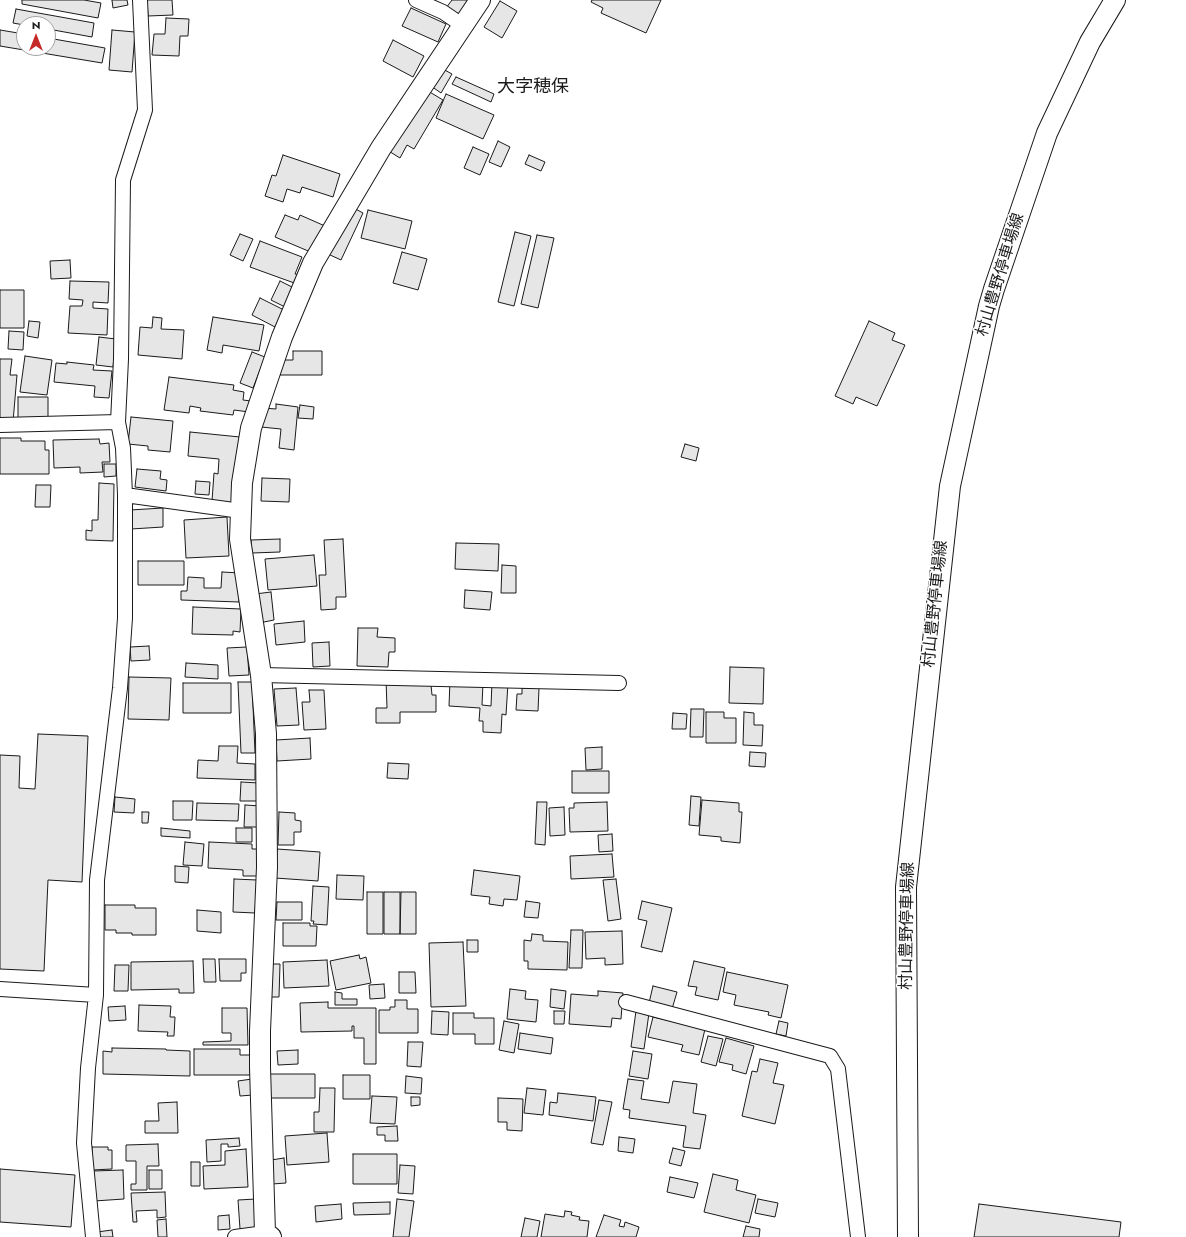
<!DOCTYPE html>
<html>
<head>
<meta charset="utf-8">
<style>
  body { margin:0 }
  #map { position:relative; width:1186px; height:1237px; overflow:hidden; background:#fff; font-family:Jost,sans-serif }
  canvas { display:block }
  .north { position:absolute; left:16px; top:16px; width:40px; height:40px; box-sizing:border-box; background:#fff; border:1px solid #a3a3a3; border-radius:50%; rotate:0deg; font-size:11px; font-weight:700; line-height:16px; text-align:center; color:#1a1a1a }
  .north::after { content:''; display:block; margin:auto; width:14px; height:18px; background:#c62828; clip-path:polygon(50% 0,100% 100%,50% 72%,0 100%) }
</style>
</head>
<body>
<div id="map">
<canvas width="1186" height="1237"></canvas>
<div class="north">N</div>
</div>
<script>
const ctx = document.querySelector('canvas').getContext('2d');
ctx.lineJoin = 'round';
function fill(path, color) {
  ctx.fillStyle = color;
  ctx.fill(path, 'evenodd');
}
function toPath(rows) {
  const path = new Path2D();
  for (const r of rows) {
    path.moveTo(r[0], r[1]);
    for (let i = 2; i < r.length; i += 2) path.lineTo(r[i], r[i + 1]);
  }
  return path;
}
function strokePath(path, color, width, dash) {
  ctx.strokeStyle = color;
  ctx.lineWidth = width;
  ctx.lineCap = dash ? 'butt' : 'round';
  ctx.setLineDash(dash || []);
  ctx.stroke(path);
}
function drawText(font, color, halo, rows, align = 'center') {
  ctx.font = font + ' Jost,"Noto Sans JP",sans-serif';
  ctx.lineWidth = 3;
  ctx.setLineDash([]);
  ctx.textBaseline = 'middle';
  ctx.strokeStyle = halo;
  ctx.fillStyle = color;
  for (const [text, x, y, turn = 0] of rows) {
    ctx.save();
    ctx.translate(x, y);
    ctx.rotate((+turn || 0) * Math.PI / 180);
    ctx.textAlign = isNaN(turn) ? turn : align;
    if (halo) ctx.strokeText(text, 0, 0);
    ctx.fillText(text, 0, 0);
    ctx.restore();
  }
}
const building = toPath([
  [22,0,84,0,101,3,98,18,22,4,22,0],
  [112,0,127,0,128,5,113,8,112,0],
  [147,0,172,0,173,15,148,16,147,0],
  [452,0,471,0,460,17,446,8,452,0],
  [592,0,661,0,646,33,601,13,603,8,591,2,592,0],
  [500,1,517,11,502,38,484,27,500,1],
  [411,8,446,24,438,42,402,26,411,8],
  [16,9,94,23,92,37,48,29,48,24,24,24,24,25,13,23,16,9],
  [166,18,189,19,188,36,180,36,179,56,152,55,154,34,165,34,166,18],
  [0,30,24,34,24,48,48,48,48,38,105,48,102,63,0,46,0,30],
  [112,30,135,32,132,72,109,70,112,30],
  [393,40,424,56,413,77,383,61,393,40],
  [441,68,452,74,441,93,431,86,441,68],
  [456,77,494,94,491,102,452,84,456,77],
  [423,88,443,100,414,149,407,145,400,158,387,150,423,88],
  [446,94,494,115,483,139,436,118,446,94],
  [498,141,510,147,501,167,489,162,498,141],
  [473,147,489,154,480,175,464,168,473,147],
  [283,155,340,174,333,197,302,187,300,193,287,189,283,202,265,196,272,175,276,176,283,155],
  [529,155,545,162,541,171,525,164,529,155],
  [350,206,363,213,341,260,328,254,350,206],
  [368,210,412,221,405,249,361,238,368,210],
  [285,215,298,220,300,215,325,226,313,253,275,237,285,215],
  [515,232,531,236,514,306,498,302,515,232],
  [240,234,253,239,243,261,230,255,240,234],
  [537,235,554,238,538,308,521,304,537,235],
  [260,241,302,257,295,274,300,275,297,284,250,267,260,241],
  [402,252,427,259,418,290,393,283,402,252],
  [70,260,71,278,51,279,50,261,70,260],
  [70,281,109,282,108,303,93,302,93,308,108,309,107,335,68,333,70,306,82,306,83,300,69,299,70,281],
  [280,281,294,288,285,307,271,300,280,281],
  [0,290,24,290,24,328,0,328,0,290],
  [260,298,284,310,275,327,252,315,260,298],
  [153,317,162,318,161,329,184,330,182,359,138,355,140,327,152,328,153,317],
  [213,317,264,325,259,351,223,345,222,353,207,350,213,317],
  [29,321,40,322,38,338,27,336,29,321],
  [869,321,895,333,892,340,905,345,877,406,856,397,853,404,835,396,869,321],
  [9,331,24,332,23,350,8,349,9,331],
  [99,337,116,339,113,367,96,365,99,337],
  [293,351,322,351,322,375,280,375,280,360,293,360,293,351],
  [252,352,265,357,253,388,240,383,252,352],
  [25,356,52,360,47,395,20,392,25,356],
  [0,359,12,359,10,375,17,375,13,422,0,421,0,359],
  [67,362,94,365,93,370,112,371,109,398,94,397,95,386,54,382,56,363,67,364,67,362],
  [169,377,234,385,233,390,244,392,243,400,251,401,249,412,234,410,233,415,200,411,201,408,190,406,189,413,164,410,169,377],
  [18,397,48,397,48,418,18,418,18,397],
  [276,404,298,407,294,450,279,448,281,429,261,427,263,408,276,409,276,404],
  [300,405,314,407,313,419,298,418,300,405],
  [131,417,173,421,170,452,148,450,148,446,128,444,131,417],
  [190,432,240,437,234,503,212,501,214,473,218,474,219,459,188,456,190,432],
  [0,438,21,438,21,441,45,441,45,450,49,450,49,474,0,474,0,438],
  [99,439,100,444,109,443,110,462,102,462,103,472,80,473,80,467,54,468,53,440,99,439],
  [685,444,699,448,696,461,681,457,685,444],
  [104,464,116,464,116,476,104,477,104,464],
  [137,469,161,471,160,479,167,480,166,491,135,487,137,469],
  [262,478,290,479,289,502,261,501,262,478],
  [196,481,210,482,209,495,195,494,196,481],
  [99,483,114,484,113,541,86,540,86,530,92,531,92,520,98,520,99,483],
  [36,485,51,485,50,507,35,507,36,485],
  [163,508,163,527,131,529,130,510,163,508],
  [227,517,229,556,186,558,184,520,227,517],
  [280,539,280,552,252,553,251,540,280,539],
  [343,539,346,597,336,597,336,609,321,610,319,575,326,575,324,540,343,539],
  [456,543,499,544,498,571,455,569,456,543],
  [314,555,317,586,268,590,265,559,314,555],
  [138,561,184,561,184,585,138,585,138,561],
  [502,565,516,566,516,593,501,593,502,565],
  [222,572,240,573,239,602,181,600,181,591,187,591,188,577,204,578,204,588,221,588,222,572],
  [465,590,492,592,490,610,464,608,465,590],
  [271,592,274,620,259,623,255,594,271,592],
  [193,607,241,609,240,632,233,631,233,635,192,634,193,607],
  [304,621,305,642,276,645,274,624,304,621],
  [358,628,378,628,377,637,395,638,395,652,389,652,388,667,357,666,358,628],
  [329,642,330,666,313,667,312,643,329,642],
  [149,646,150,660,131,661,130,647,149,646],
  [247,647,249,675,229,676,227,648,247,647],
  [186,663,218,665,218,679,185,677,186,663],
  [730,667,764,668,763,704,729,703,730,667],
  [129,677,171,678,169,720,128,719,129,677],
  [386,680,431,685,432,695,436,695,436,712,400,712,400,723,376,723,376,708,387,708,386,680],
  [450,681,483,683,482,705,491,706,492,682,508,683,506,715,502,714,501,733,483,732,483,721,479,721,480,708,449,706,450,681],
  [238,682,252,682,255,753,241,753,238,682],
  [183,683,231,683,231,713,183,713,183,683],
  [296,688,299,725,277,726,274,689,296,688],
  [522,688,539,688,538,711,516,710,517,694,522,694,522,688],
  [309,690,324,690,326,729,304,730,302,702,310,702,309,690],
  [691,709,704,709,703,737,690,737,691,709],
  [706,712,724,712,724,718,736,718,736,743,706,743,706,712],
  [744,712,754,713,754,725,763,725,762,746,743,745,744,712],
  [673,713,687,714,686,729,672,729,673,713],
  [38,734,88,736,82,882,48,880,44,971,0,969,0,755,20,756,19,788,35,789,38,734],
  [310,738,311,759,277,761,276,740,310,738],
  [219,746,238,746,237,763,255,764,255,780,197,778,198,760,218,761,219,746],
  [602,747,602,769,586,770,585,748,602,747],
  [750,752,766,753,765,767,749,766,750,752],
  [388,763,409,764,408,779,387,778,388,763],
  [572,771,609,771,609,793,572,793,572,771],
  [241,782,259,783,258,801,240,801,241,782],
  [691,796,701,797,699,826,689,825,691,796],
  [115,797,135,799,134,813,114,812,115,797],
  [702,800,739,803,739,812,742,812,740,843,721,841,721,837,699,835,702,800],
  [173,801,193,801,192,820,173,820,173,801],
  [537,802,547,802,545,845,535,844,537,802],
  [607,802,608,831,570,832,569,808,574,808,574,803,607,802],
  [197,803,239,804,238,821,196,820,197,803],
  [245,805,261,806,261,827,244,827,245,805],
  [564,807,565,835,550,836,549,808,564,807],
  [142,812,149,812,148,823,142,823,142,812],
  [279,812,295,813,295,820,301,821,301,832,294,832,294,845,278,845,279,812],
  [161,828,190,831,190,838,161,836,161,828],
  [236,828,252,828,252,842,236,842,236,828],
  [612,834,613,851,599,852,598,835,612,834],
  [185,842,204,844,202,866,183,865,185,842],
  [209,842,252,844,252,849,259,849,258,876,243,876,243,870,208,868,209,842],
  [277,849,320,852,318,881,275,878,277,849],
  [612,854,614,877,571,879,570,856,612,854],
  [175,866,189,867,188,883,175,882,175,866],
  [474,870,520,876,517,900,504,899,503,906,489,904,490,897,471,895,474,870],
  [337,875,364,876,363,900,336,899,337,875],
  [234,879,257,880,255,913,233,912,234,879],
  [616,879,621,919,608,921,603,880,616,879],
  [313,886,329,887,327,925,313,924,314,921,311,921,313,886],
  [367,892,383,892,383,934,367,934,367,892],
  [384,892,400,892,400,934,384,934,384,892],
  [401,892,416,892,416,934,400,934,401,892],
  [526,901,540,903,538,918,524,917,526,901],
  [642,901,672,908,662,952,641,947,647,921,638,919,642,901],
  [277,902,302,902,302,920,276,920,277,902],
  [105,905,135,905,135,908,156,908,156,935,132,935,132,933,116,933,116,930,105,930,105,905],
  [197,910,221,912,221,933,197,931,197,910],
  [283,923,310,923,310,926,317,926,316,946,283,946,283,923],
  [571,930,583,930,582,968,569,968,571,930],
  [622,931,623,964,605,965,605,958,586,959,585,932,622,931],
  [532,934,543,935,543,941,568,942,567,970,528,969,528,961,524,961,524,940,531,941,532,934],
  [467,940,478,940,478,952,467,952,467,940],
  [463,942,466,1006,431,1007,429,943,463,942],
  [359,955,360,959,366,957,371,983,336,990,330,961,359,955],
  [203,959,215,959,216,982,204,982,203,959],
  [219,959,246,959,246,973,241,973,241,981,220,981,219,959],
  [327,960,329,986,284,988,283,962,327,960],
  [193,961,194,993,179,993,179,989,131,990,131,962,193,961],
  [694,961,725,968,718,1000,695,995,697,987,688,986,694,961],
  [270,964,280,964,279,997,270,997,270,964],
  [115,965,129,965,128,991,114,991,115,965],
  [399,972,415,972,416,993,399,993,399,972],
  [727,972,788,985,781,1018,768,1015,769,1012,734,1005,736,995,723,992,727,972],
  [384,984,385,998,370,999,369,985,384,984],
  [653,986,677,992,672,1009,649,1003,653,986],
  [510,989,526,991,525,999,538,1000,536,1022,507,1019,510,989],
  [551,989,566,991,564,1009,550,1007,551,989],
  [598,991,623,993,621,1019,612,1018,611,1027,569,1024,571,994,598,996,598,991],
  [335,992,342,993,342,999,357,999,357,1005,335,1005,335,992],
  [395,1000,407,1000,407,1009,418,1009,418,1033,379,1033,379,1010,390,1010,390,1007,395,1007,395,1000],
  [328,1002,328,1008,376,1008,376,1064,364,1064,364,1038,354,1038,354,1026,352,1026,352,1031,301,1032,300,1003,328,1002],
  [139,1005,171,1006,170,1017,175,1017,174,1036,167,1036,168,1032,138,1031,139,1005],
  [125,1006,126,1020,109,1021,108,1007,125,1006],
  [222,1008,247,1008,248,1045,203,1045,203,1042,231,1041,231,1033,222,1033,222,1008],
  [432,1011,449,1012,448,1035,431,1034,432,1011],
  [554,1011,565,1011,564,1024,554,1024,554,1011],
  [636,1011,649,1013,644,1049,631,1047,636,1011],
  [453,1013,474,1013,474,1018,494,1018,494,1044,475,1044,475,1034,453,1034,453,1013],
  [653,1017,705,1029,699,1055,681,1051,683,1045,648,1037,653,1017],
  [504,1021,519,1024,514,1053,499,1050,504,1021],
  [779,1021,788,1023,786,1036,776,1034,779,1021],
  [520,1033,553,1038,551,1054,518,1049,520,1033],
  [708,1036,723,1039,716,1066,701,1062,708,1036],
  [726,1038,754,1046,746,1074,732,1070,733,1065,719,1062,726,1038],
  [408,1042,423,1042,421,1067,407,1066,408,1042],
  [112,1048,166,1049,166,1050,190,1051,190,1076,103,1074,103,1051,112,1052,112,1048],
  [194,1049,240,1049,240,1055,250,1055,250,1075,194,1075,194,1049],
  [298,1050,298,1064,278,1065,277,1051,298,1050],
  [633,1051,652,1054,648,1079,629,1076,633,1051],
  [760,1059,778,1063,773,1083,784,1085,775,1124,742,1116,752,1071,757,1072,760,1059],
  [269,1074,315,1074,315,1098,268,1098,269,1074],
  [343,1075,370,1075,370,1099,343,1099,343,1075],
  [406,1076,422,1078,421,1094,405,1093,406,1076],
  [252,1079,253,1095,240,1096,238,1081,252,1079],
  [628,1079,644,1081,641,1099,669,1103,673,1081,697,1084,693,1113,706,1115,700,1149,683,1147,686,1126,629,1118,630,1110,623,1109,628,1079],
  [320,1088,335,1088,334,1132,314,1132,314,1112,319,1112,320,1088],
  [527,1088,546,1090,543,1115,524,1113,527,1088],
  [558,1093,596,1097,593,1121,549,1115,550,1102,557,1103,558,1093],
  [372,1096,397,1097,395,1124,370,1123,372,1096],
  [411,1097,420,1097,420,1105,411,1106,411,1097],
  [498,1098,523,1099,522,1131,507,1130,507,1122,498,1122,498,1098],
  [599,1100,612,1102,603,1145,591,1143,599,1100],
  [177,1102,178,1133,145,1133,145,1121,159,1121,158,1103,177,1102],
  [397,1126,398,1141,385,1141,385,1135,377,1135,377,1127,397,1126],
  [327,1133,329,1162,287,1165,285,1136,327,1133],
  [619,1137,635,1139,633,1153,618,1151,619,1137],
  [239,1138,240,1146,228,1147,228,1144,221,1144,221,1161,207,1162,206,1140,239,1138],
  [158,1144,159,1166,147,1166,147,1190,131,1190,131,1184,136,1184,136,1161,126,1161,126,1145,158,1144],
  [92,1147,108,1147,108,1150,112,1150,112,1169,92,1170,92,1147],
  [673,1148,685,1151,681,1166,669,1163,673,1148],
  [246,1149,248,1187,204,1189,203,1166,225,1165,225,1151,246,1149],
  [353,1154,397,1154,397,1184,353,1184,353,1154],
  [284,1158,286,1183,272,1184,271,1160,284,1158],
  [191,1162,200,1162,200,1186,191,1186,191,1162],
  [400,1165,415,1166,413,1194,398,1193,400,1165],
  [0,1169,75,1175,71,1227,0,1222,0,1169],
  [123,1170,124,1199,94,1201,93,1171,123,1170],
  [149,1170,162,1170,162,1189,149,1189,149,1170],
  [713,1174,738,1180,736,1190,756,1195,749,1223,704,1212,713,1174],
  [670,1177,698,1183,694,1198,667,1192,670,1177],
  [165,1192,166,1217,157,1218,157,1210,136,1211,137,1222,133,1222,131,1193,165,1192],
  [256,1199,258,1228,240,1229,238,1200,256,1199],
  [397,1199,414,1201,409,1237,393,1237,397,1199],
  [758,1199,778,1203,775,1217,755,1213,758,1199],
  [390,1202,390,1214,354,1215,353,1203,390,1202],
  [341,1204,342,1219,316,1222,315,1206,341,1204],
  [979,1204,1121,1222,1119,1237,974,1237,979,1204],
  [565,1211,572,1212,571,1215,580,1217,579,1220,589,1221,587,1237,541,1237,545,1214,564,1217,565,1211],
  [229,1215,230,1229,218,1230,218,1216,229,1215],
  [604,1215,621,1220,619,1226,624,1227,625,1222,639,1227,636,1237,596,1237,604,1215],
  [525,1218,540,1221,537,1237,521,1237,525,1218],
  [166,1219,167,1237,158,1237,157,1220,166,1219],
  [746,1226,760,1229,759,1237,743,1237,746,1226],
  [112,1230,113,1237,98,1237,97,1232,112,1230]
]);
fill(building, '#e6e6e6');
strokePath(building, '#1a1a1a', 1);
const street = toPath([
  [416,0,443,12,462,25],
  [0,425,118,422],
  [125,495,241,511],
  [261,675,619,683],
  [0,989,96,995],
  [626,1002,830,1056,838,1069,858,1237],
  [93,1237,84,1143,88,1068,96,995,97,880,120,688,125,618,125,495,123,448,118,422,121,359,123,180,145,110,140,0],
  [235,1237,265,1233]
]);
const secondary = toPath([
  [271,1237,265,1233,260,1067,260,1031,267,867,266,734,261,675,240,539,242,483,251,428,282,337,313,263,381,148,480,0],
  [908,1237,906,887,950,486,989,306,994,289,1047,133,1090,42,1115,0]
]);
strokePath(street, '#1a1a1a', 16);
strokePath(secondary, '#1a1a1a', 22);
strokePath(street, '#fff', 14);
strokePath(secondary, '#fff', 20);
drawText('16px', '#1a1a1a', '#fff', [
  ["村山豊野停車場線",1001,275,-73],
  ["村山豊野停車場線",936,604,-84],
  ["村山豊野停車場線",908,926,-89]
]);
drawText('18px', '#1a1a1a', '#fff', [
  ["大字穂保",533,88]
]);
</script>
</body>
</html>
